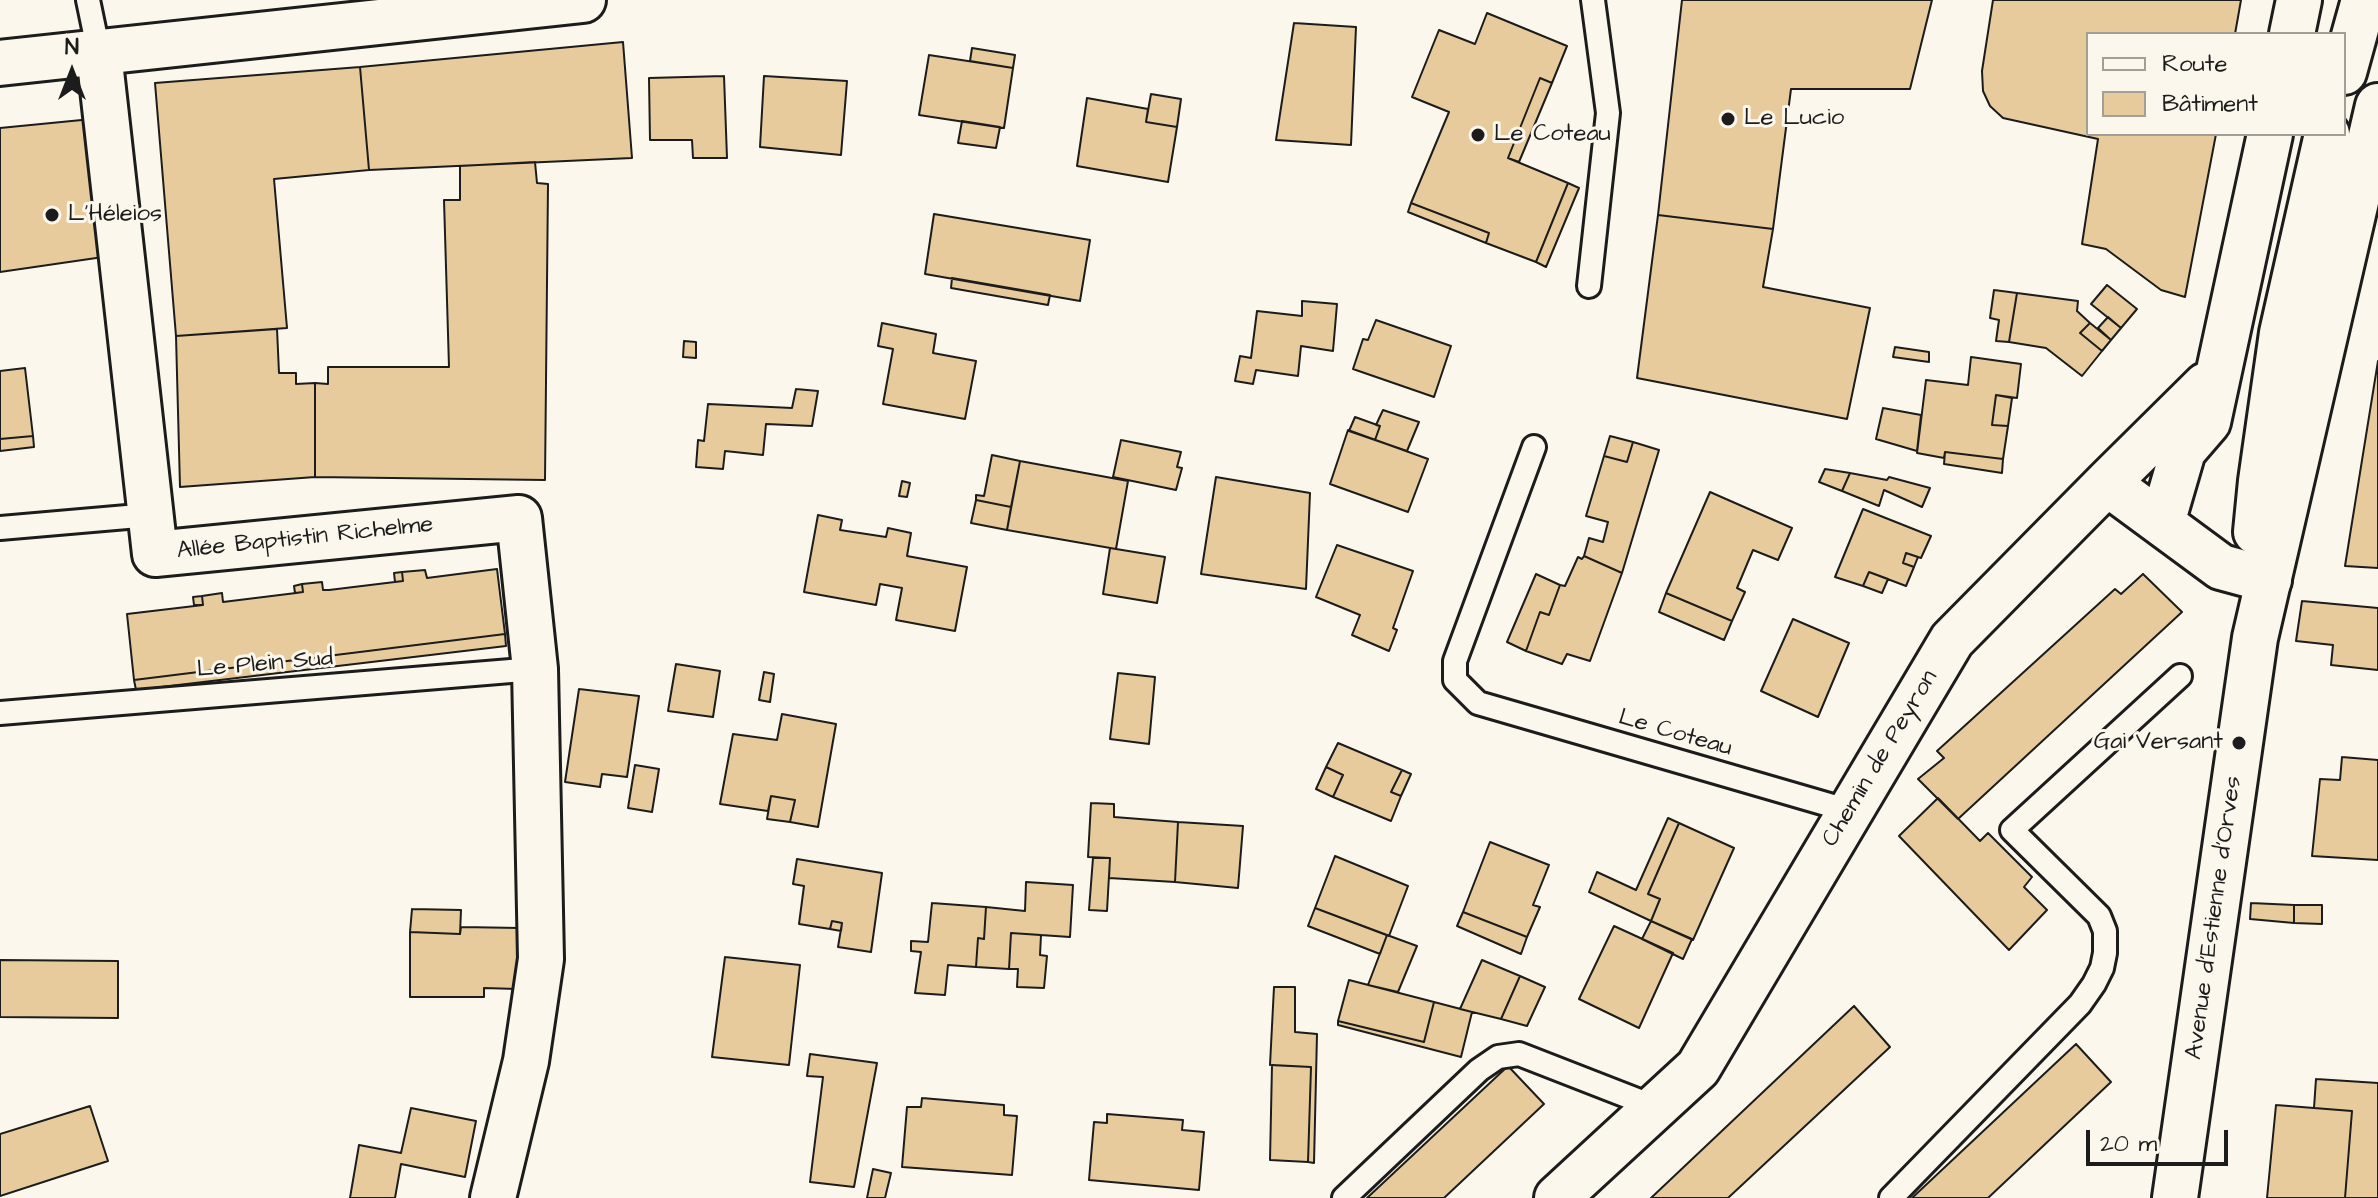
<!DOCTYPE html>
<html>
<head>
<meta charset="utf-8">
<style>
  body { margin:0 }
  #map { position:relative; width:2378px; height:1198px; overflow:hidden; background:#fbf7ec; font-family:"Architects Daughter",sans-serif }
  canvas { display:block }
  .legend { position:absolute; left:2086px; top:32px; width:260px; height:104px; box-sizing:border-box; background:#fbf7ec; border:2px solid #a29f99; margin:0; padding:10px 14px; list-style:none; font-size:24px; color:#1c1c1c }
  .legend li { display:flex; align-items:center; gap:16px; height:40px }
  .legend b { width:40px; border:2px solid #a29f99 }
  .north { position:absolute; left:32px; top:32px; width:80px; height:80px; -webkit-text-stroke:6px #fbf7ec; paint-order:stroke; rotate:0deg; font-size:22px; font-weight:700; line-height:32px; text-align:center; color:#1c1c1c }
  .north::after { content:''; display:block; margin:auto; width:28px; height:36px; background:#1c1c1c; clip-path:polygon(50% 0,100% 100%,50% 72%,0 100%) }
  .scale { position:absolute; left:2086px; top:1130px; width:142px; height:36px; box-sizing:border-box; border:4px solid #1c1c1c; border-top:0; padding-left:10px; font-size:24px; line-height:28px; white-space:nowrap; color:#1c1c1c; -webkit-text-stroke:6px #fbf7ec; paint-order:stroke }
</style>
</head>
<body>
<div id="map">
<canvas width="2378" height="1198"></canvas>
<ul class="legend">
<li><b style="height:10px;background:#fbf7ec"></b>Route</li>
<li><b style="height:22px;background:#e8cb9c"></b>Bâtiment</li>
</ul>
<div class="north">N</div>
<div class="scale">20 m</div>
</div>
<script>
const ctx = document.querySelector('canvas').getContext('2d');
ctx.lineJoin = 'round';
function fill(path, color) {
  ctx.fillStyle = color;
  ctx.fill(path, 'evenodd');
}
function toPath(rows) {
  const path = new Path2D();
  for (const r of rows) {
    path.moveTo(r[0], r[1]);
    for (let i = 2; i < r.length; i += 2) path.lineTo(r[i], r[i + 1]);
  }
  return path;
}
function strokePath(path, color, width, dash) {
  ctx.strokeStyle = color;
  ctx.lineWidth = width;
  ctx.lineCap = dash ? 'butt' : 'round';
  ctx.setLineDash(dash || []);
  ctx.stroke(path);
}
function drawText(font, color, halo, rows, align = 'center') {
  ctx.font = font + ' "Architects Daughter",sans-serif';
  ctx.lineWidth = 6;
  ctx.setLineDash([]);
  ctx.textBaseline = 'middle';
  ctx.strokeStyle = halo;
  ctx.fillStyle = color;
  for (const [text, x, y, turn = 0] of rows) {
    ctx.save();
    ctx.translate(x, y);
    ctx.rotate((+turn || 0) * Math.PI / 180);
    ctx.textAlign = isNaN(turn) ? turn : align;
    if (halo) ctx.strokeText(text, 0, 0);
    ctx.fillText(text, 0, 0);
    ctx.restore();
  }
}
const building = toPath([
  [1682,0,1932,0,1910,89,1791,89,1773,229,1658,215,1682,0],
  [1993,0,2241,0,2235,34,2088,34,2088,134,2216,134,2185,297,2161,290,2106,249,2082,244,2098,139,2003,118,1990,106,1983,91,1982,71,1993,0],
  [1487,13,1567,46,1552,83,1540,78,1508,158,1568,183,1536,262,1486,243,1489,233,1411,203,1449,112,1412,97,1439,30,1475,44,1487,13],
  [1294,23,1356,27,1351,145,1276,140,1294,23],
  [623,42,632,158,369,170,360,67,623,42],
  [972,48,1015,55,1013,68,970,61,972,48],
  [929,55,1013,68,1004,128,919,115,929,55],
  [360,67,369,170,274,179,287,328,176,336,155,83,360,67],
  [724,76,727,158,693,158,692,140,650,140,649,78,724,76],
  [764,76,847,81,841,155,760,147,764,76],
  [1540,78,1552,83,1519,162,1508,158,1540,78],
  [1151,94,1181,99,1177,127,1146,122,1151,94],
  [1087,98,1148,109,1146,122,1177,127,1168,182,1077,166,1087,98],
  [92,119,110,256,0,272,0,128,92,119],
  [962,121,1000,127,996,148,958,143,962,121],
  [535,162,537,183,548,184,545,480,315,477,315,383,328,384,328,367,449,367,444,200,460,200,460,166,535,162],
  [1568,183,1579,188,1546,267,1536,262,1568,183],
  [1411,203,1489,233,1486,243,1408,212,1411,203],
  [934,214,1090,240,1080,301,925,274,934,214],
  [1658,215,1773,229,1763,287,1870,308,1847,419,1637,378,1658,215],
  [952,278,1050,295,1048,305,951,288,952,278],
  [2107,285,2137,309,2121,328,2091,304,2107,285],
  [1994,290,2017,293,2009,342,1996,341,1999,320,1990,318,1994,290],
  [2017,293,2078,301,2077,311,2090,323,2080,333,2102,351,2082,376,2046,348,2009,342,2017,293],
  [1302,301,1337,304,1333,351,1301,346,1298,376,1256,370,1253,384,1235,381,1240,356,1251,358,1257,311,1302,316,1302,301],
  [2108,317,2121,328,2111,340,2098,328,2108,317],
  [1376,320,1451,346,1434,397,1353,369,1363,339,1368,340,1376,320],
  [882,323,936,334,933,353,976,361,965,419,883,404,893,349,878,346,882,323],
  [2090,323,2111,340,2102,351,2080,333,2090,323],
  [277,329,279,373,296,373,296,384,315,383,315,477,180,487,176,336,277,329],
  [684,341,696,342,696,358,683,357,684,341],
  [1895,347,1929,352,1929,362,1893,357,1895,347],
  [1971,357,2021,364,2017,398,1996,395,1992,425,2008,426,2003,459,1945,452,1944,458,1917,453,1926,380,1968,385,1971,357],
  [2378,361,2378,568,2345,566,2378,361],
  [25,368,33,436,0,439,0,371,25,368],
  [796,389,818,391,812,426,766,424,763,455,725,451,723,469,696,467,698,440,704,441,708,404,792,408,796,389],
  [1996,395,2012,398,2008,426,1992,425,1996,395],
  [1883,408,1921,415,1917,451,1876,439,1883,408],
  [1383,410,1419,422,1407,451,1375,440,1380,426,1376,425,1383,410],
  [1355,417,1380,426,1375,440,1349,431,1355,417],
  [1348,430,1428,459,1408,512,1330,484,1348,430],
  [33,436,34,447,0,451,0,439,33,436],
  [1610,436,1633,442,1627,462,1604,456,1610,436],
  [1121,440,1181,452,1177,467,1182,468,1176,490,1113,477,1121,440],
  [1633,442,1659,450,1622,573,1584,556,1589,538,1603,542,1608,522,1586,516,1604,456,1627,462,1633,442],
  [1945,452,2003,459,2002,473,1944,464,1945,452],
  [992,455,1020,461,1011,507,976,500,976,495,984,496,992,455],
  [1020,461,1128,481,1116,549,1007,530,1020,461],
  [1825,469,1850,473,1842,491,1819,482,1825,469],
  [1850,473,1887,480,1889,477,1930,488,1922,507,1884,490,1879,506,1842,491,1850,473],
  [1216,477,1310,493,1306,589,1201,574,1216,477],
  [902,481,910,483,907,497,899,496,902,481],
  [1710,492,1792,528,1778,560,1753,550,1737,588,1745,592,1732,621,1666,593,1710,492],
  [976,500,1011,507,1007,530,971,523,976,500],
  [1863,509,1931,536,1921,558,1906,553,1903,563,1914,567,1906,586,1869,572,1863,586,1835,577,1863,509],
  [818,515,842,520,840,530,886,537,888,528,911,533,907,556,967,567,955,631,896,620,902,588,880,584,876,605,804,592,818,515],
  [1337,545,1413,571,1393,628,1397,630,1389,651,1352,635,1360,615,1316,597,1337,545],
  [1110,548,1165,557,1157,603,1103,594,1110,548],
  [1906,553,1918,557,1914,567,1903,563,1906,553],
  [1584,556,1622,573,1590,661,1567,654,1562,664,1526,651,1540,612,1549,615,1560,585,1565,586,1578,557,1582,559,1584,556],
  [497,569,505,634,134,680,127,614,203,605,202,596,222,593,223,602,296,593,303,592,302,584,322,582,323,590,329,590,403,581,402,572,425,570,427,578,497,569],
  [402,572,403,581,395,582,394,573,402,572],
  [1869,572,1888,579,1882,593,1863,586,1869,572],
  [1536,574,1560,585,1549,615,1540,612,1526,651,1507,642,1536,574],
  [2143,574,2182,612,1958,819,1918,779,1944,758,1937,751,2115,589,2121,594,2143,574],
  [302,584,303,592,295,593,294,586,302,584],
  [1666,593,1732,621,1724,640,1659,612,1666,593],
  [202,596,203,605,194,605,193,597,202,596],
  [2302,601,2378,608,2378,670,2331,665,2333,645,2296,641,2302,601],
  [1793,619,1849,643,1818,717,1761,691,1793,619],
  [505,634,506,646,136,690,134,680,505,634],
  [676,664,720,671,713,717,668,711,676,664],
  [764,672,774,674,770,702,759,700,764,672],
  [1118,673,1155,677,1149,744,1110,739,1118,673],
  [579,689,639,696,627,777,602,774,600,787,565,782,579,689],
  [782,714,836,724,818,827,790,822,795,800,771,796,768,811,720,804,733,734,777,740,782,714],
  [1338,743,1402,770,1391,792,1401,796,1391,821,1333,797,1343,775,1326,767,1338,743],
  [2342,757,2378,760,2378,860,2312,856,2320,779,2340,780,2342,757],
  [635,765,659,769,652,812,628,808,635,765],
  [1326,767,1343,775,1333,797,1316,789,1326,767],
  [1402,770,1411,774,1401,796,1391,792,1402,770],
  [771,796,795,800,790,822,767,819,771,796],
  [1938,798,1980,841,1988,833,2032,877,2024,887,2047,910,2009,950,1899,836,1938,798],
  [1091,803,1114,804,1114,817,1178,822,1175,882,1109,878,1110,858,1088,857,1091,803],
  [1668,818,1679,823,1648,894,1660,899,1651,921,1589,892,1597,872,1636,890,1668,818],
  [1178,822,1243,826,1238,888,1175,882,1178,822],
  [1679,823,1734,848,1693,940,1651,921,1660,899,1648,894,1679,823],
  [1490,842,1549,865,1533,905,1540,907,1527,937,1463,912,1490,842],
  [1335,856,1408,886,1389,936,1315,908,1335,856],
  [1093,858,1110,858,1107,911,1089,910,1093,858],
  [797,859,882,873,871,952,838,947,842,923,832,921,830,929,799,924,804,886,793,884,797,859],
  [1026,882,1073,885,1070,937,1011,933,1009,969,976,967,978,938,984,939,986,907,1025,911,1026,882],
  [932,903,986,907,984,939,978,938,976,967,948,965,945,995,915,993,921,952,911,951,911,941,928,942,932,903],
  [2251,903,2294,905,2294,923,2250,919,2251,903],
  [2294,905,2322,905,2322,924,2294,923,2294,905],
  [1315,908,1387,935,1380,954,1308,926,1315,908],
  [412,909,461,910,460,934,410,932,412,909],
  [1463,912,1527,937,1521,954,1457,926,1463,912],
  [832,921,842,923,841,931,830,929,832,921],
  [1651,921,1692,939,1683,959,1642,939,1651,921],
  [1614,926,1673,953,1639,1028,1579,999,1614,926],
  [461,927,520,928,517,989,484,988,484,997,410,997,410,932,460,934,461,927],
  [1011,933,1041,935,1040,955,1047,956,1044,988,1017,987,1018,969,1009,969,1011,933],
  [1387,935,1417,946,1398,992,1368,985,1387,935],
  [725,957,800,965,789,1065,712,1057,725,957],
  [0,960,118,961,118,1018,0,1017,0,960],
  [1482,960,1520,976,1501,1019,1460,1009,1482,960],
  [1520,976,1545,987,1527,1026,1501,1019,1520,976],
  [1349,980,1434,1002,1424,1042,1338,1021,1349,980],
  [1274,987,1295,987,1295,1032,1317,1034,1314,1163,1308,1162,1311,1067,1270,1065,1274,987],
  [1434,1002,1472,1012,1461,1057,1338,1025,1338,1021,1424,1042,1434,1002],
  [1854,1006,1890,1047,1728,1198,1651,1198,1854,1006],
  [2076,1044,2111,1082,1988,1198,1912,1198,2076,1044],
  [810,1054,877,1063,854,1187,810,1182,823,1077,807,1076,810,1054],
  [1272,1065,1311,1067,1308,1162,1270,1160,1272,1065],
  [1508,1066,1544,1104,1444,1198,1367,1198,1508,1066],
  [2316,1079,2378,1083,2378,1198,2345,1198,2352,1111,2314,1108,2316,1079],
  [922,1098,1004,1105,1004,1115,1017,1116,1012,1175,902,1167,907,1107,921,1107,922,1098],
  [2276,1105,2352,1111,2345,1198,2267,1198,2276,1105],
  [90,1106,108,1161,0,1196,0,1134,90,1106],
  [411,1108,476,1121,465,1177,401,1164,395,1198,350,1198,359,1145,401,1153,411,1108],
  [1107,1114,1183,1120,1182,1130,1204,1132,1199,1190,1089,1180,1094,1122,1107,1123,1107,1114],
  [873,1169,891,1173,885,1198,867,1198,873,1169]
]);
fill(building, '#e8cb9c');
strokePath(building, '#1c1c1c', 2);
const service = toPath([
  [88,0,99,53],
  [1589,286,1608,113,1593,0],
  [1534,447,1455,661,1455,680,1478,703,1850,811],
  [0,528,150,515],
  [0,713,535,669],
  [1344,1198,1479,1070,1498,1057,1519,1054,1655,1107],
  [1891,1198,2080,1004,2094,984,2102,968,2105,953,2105,931,2099,916,2012,830,2180,676]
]);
const minor = toPath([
  [2292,34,2299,0],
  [99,53,155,554,519,518,535,669,541,959,526,1061,493,1198],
  [0,63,583,0],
  [2107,483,2206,385],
  [2162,523,2183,451,2208,422,2270,134],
  [1557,1198,1698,1068,1952,640,2107,483,2221,567,2269,580]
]);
const tertiary = toPath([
  [2344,72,2364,0],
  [2256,532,2261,481,2282,333,2327,134],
  [2175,1198,2255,638,2378,106]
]);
strokePath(service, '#1c1c1c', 28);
strokePath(minor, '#1c1c1c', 50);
strokePath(tertiary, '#1c1c1c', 50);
strokePath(service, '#fbf7ec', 22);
strokePath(minor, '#fbf7ec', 44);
strokePath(tertiary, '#fbf7ec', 44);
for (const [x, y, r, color] of [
  [1728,119,8,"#1c1c1c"],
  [1478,135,8,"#1c1c1c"],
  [52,215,8,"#1c1c1c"],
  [2239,743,8,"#1c1c1c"]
]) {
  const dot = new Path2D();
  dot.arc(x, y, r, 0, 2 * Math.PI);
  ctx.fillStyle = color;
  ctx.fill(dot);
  strokePath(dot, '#fbf7ec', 3);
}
drawText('24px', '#1c1c1c', '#fbf7ec', [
  ["Le Lucio",1744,119],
  ["Le Coteau",1494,135],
  ["L'Héleios",68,215],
  ["Gai Versant",2223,743,"right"]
], 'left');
drawText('24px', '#1c1c1c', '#fbf7ec', [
  ["Allée Baptistin Richelme",305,539,-6],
  ["Le Plein Sud",265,665,-5],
  ["Le Coteau",1675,734,16],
  ["Chemin de Peyron",1881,759,-59],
  ["Avenue d'Estienne d'Orves",2215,918,-82]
]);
</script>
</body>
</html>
